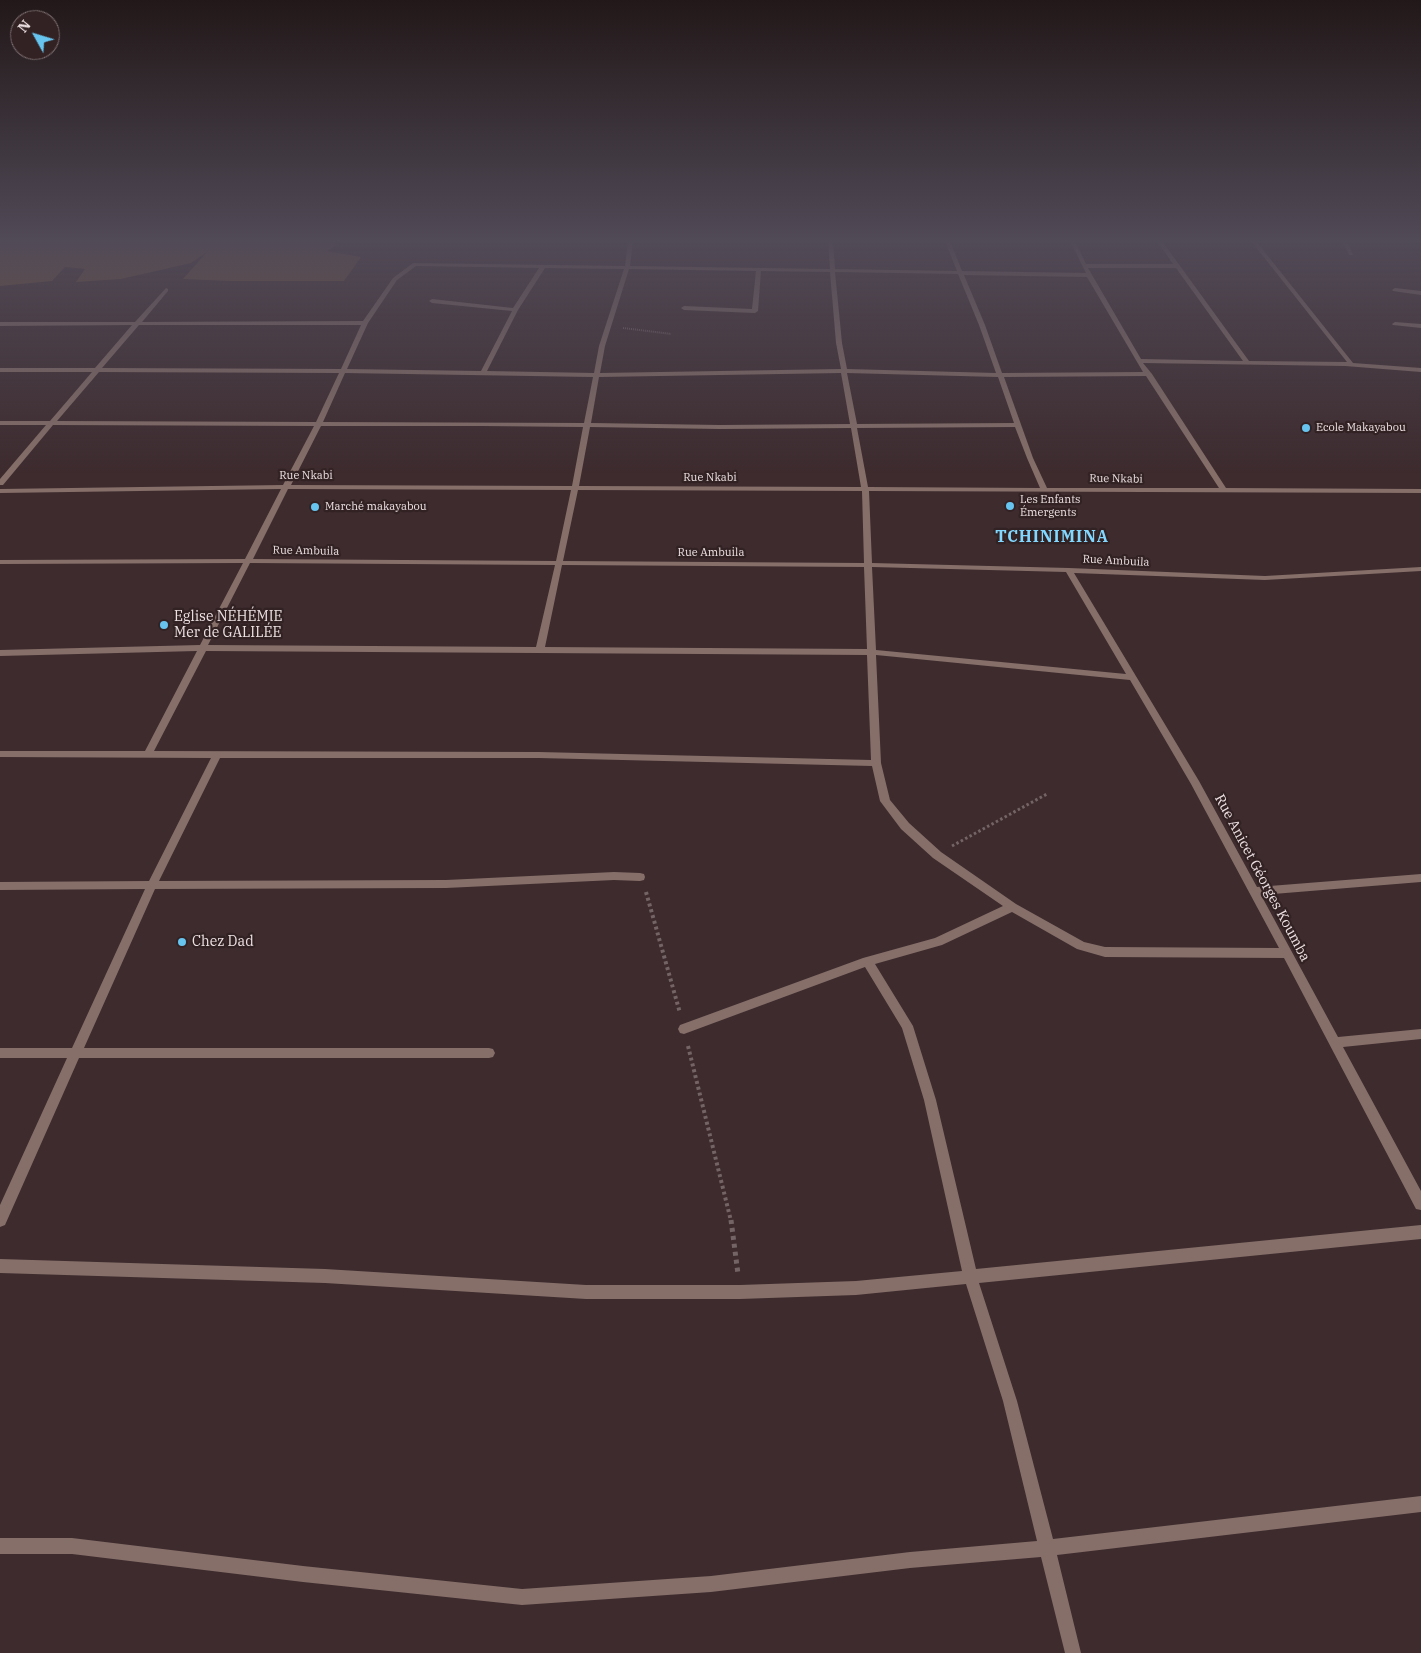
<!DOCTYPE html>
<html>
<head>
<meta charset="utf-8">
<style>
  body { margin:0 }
  #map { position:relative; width:1421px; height:1653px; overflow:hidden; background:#3d2b2e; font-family:"IBM Plex Serif",serif }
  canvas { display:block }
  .north { position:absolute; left:10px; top:10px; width:50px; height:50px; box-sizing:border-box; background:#322224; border:1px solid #7d6e70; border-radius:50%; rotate:309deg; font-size:14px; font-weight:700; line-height:20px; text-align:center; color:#ede1e3 }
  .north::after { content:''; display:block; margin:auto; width:18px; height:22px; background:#66c4ef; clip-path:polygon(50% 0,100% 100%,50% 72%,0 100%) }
</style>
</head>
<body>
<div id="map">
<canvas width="1421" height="1653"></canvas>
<div class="north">N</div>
</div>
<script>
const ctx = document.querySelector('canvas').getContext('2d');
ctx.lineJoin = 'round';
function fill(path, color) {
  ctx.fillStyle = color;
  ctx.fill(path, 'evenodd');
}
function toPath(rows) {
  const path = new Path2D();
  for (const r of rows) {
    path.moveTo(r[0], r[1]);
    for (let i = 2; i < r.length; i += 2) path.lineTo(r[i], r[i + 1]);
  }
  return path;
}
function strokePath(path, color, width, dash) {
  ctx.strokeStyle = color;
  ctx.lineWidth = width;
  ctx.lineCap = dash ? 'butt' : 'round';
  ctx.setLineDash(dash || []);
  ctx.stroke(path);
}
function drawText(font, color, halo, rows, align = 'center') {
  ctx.font = font + ' "IBM Plex Serif",serif';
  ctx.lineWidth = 4.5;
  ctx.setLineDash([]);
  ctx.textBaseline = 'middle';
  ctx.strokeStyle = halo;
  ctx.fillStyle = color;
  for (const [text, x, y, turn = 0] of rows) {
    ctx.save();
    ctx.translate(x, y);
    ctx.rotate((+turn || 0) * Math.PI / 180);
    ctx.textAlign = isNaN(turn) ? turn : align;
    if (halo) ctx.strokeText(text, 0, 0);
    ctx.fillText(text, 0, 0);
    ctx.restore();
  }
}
fill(toPath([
  [0,241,321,241,340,244,327,251,361,257,344,281,230,281,183,279,207,252,191,263,121,279,76,282,85,269,65,267,52,281,0,286]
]), '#7b5838');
strokePath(toPath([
  [623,328,671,334]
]), '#746466', 2, [1, 1]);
strokePath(toPath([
  [952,846,1047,794]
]), '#746466', 3, [2.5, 2.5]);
strokePath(toPath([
  [646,892,680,1013],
  [688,1046,731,1221]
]), '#746466', 4, [3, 3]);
strokePath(toPath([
  [731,1220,738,1274]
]), '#746466', 5, [4, 4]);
fill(toPath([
  [628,241,633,241,630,266,830,269,828,241,833,241,835,269,957,271,945,241,950,241,962,271,1086,273,1070,241,1075,241,1086,264,1173,264,1157,241,1162,241,1249,361,1347,362,1251,241,1256,241,1353,363,1421,368,1421,372,1345,366,1143,363,1152,374,1226,488,1421,489,1421,493,869,491,872,563,1069,568,1265,576,1421,567,1421,571,1265,580,1074,573,1199,781,1257,887,1421,874,1421,882,1261,895,1338,1037,1421,1029,1421,1039,1343,1047,1421,1191,1421,1210,1416,1209,1284,958,1105,957,1077,949,1012,912,942,945,875,964,913,1026,936,1100,976,1269,1421,1225,1421,1239,979,1283,1017,1401,1053,1539,1421,1496,1421,1512,1057,1555,1081,1653,1065,1653,1041,1557,910,1568,711,1592,522,1605,303,1582,72,1554,0,1554,0,1538,72,1538,303,1566,522,1589,711,1576,910,1552,1037,1541,1003,1401,966,1284,856,1295,740,1299,586,1299,325,1283,0,1273,0,1259,325,1269,586,1285,740,1285,856,1281,962,1271,924,1100,902,1028,865,967,684,1034,680,1033,678,1029,680,1025,863,958,935,938,1003,906,933,858,901,829,880,801,872,766,539,758,220,758,159,881,446,880,614,872,640,873,644,874,645,877,644,880,640,881,614,880,446,888,155,889,84,1048,489,1048,493,1049,495,1053,493,1057,489,1058,79,1058,5,1225,0,1227,0,1205,67,1058,0,1058,0,1048,72,1048,145,889,0,890,0,882,149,881,211,758,0,757,0,751,145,751,197,651,0,656,0,650,200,645,243,563,0,564,0,560,245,559,281,489,0,493,0,489,283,485,314,426,53,425,3,485,0,485,0,479,46,425,0,425,0,421,50,421,92,372,0,372,0,368,95,368,132,325,0,326,0,322,135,322,166,288,168,289,168,291,142,322,363,321,393,278,413,263,625,266,628,241],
  [416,266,539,268,513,308,432,299,429,301,432,303,512,311,481,371,347,369,368,323,397,280,416,266],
  [545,268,624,269,599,346,594,373,487,371,518,310,545,268],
  [1088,268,1176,268,1243,361,1141,359,1088,268],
  [629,269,756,271,752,309,684,306,681,308,684,310,755,313,758,311,761,271,830,272,836,343,841,369,600,373,605,346,629,269],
  [835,272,958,274,979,325,996,373,847,369,842,343,835,272],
  [964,275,1087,277,1143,372,1002,373,985,325,964,275],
  [139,325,361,325,341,369,102,368,139,325],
  [99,372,339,373,316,422,57,421,99,372],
  [345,373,593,377,584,423,323,422,345,373],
  [841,373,850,424,720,425,591,423,599,377,841,373],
  [847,373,998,377,1014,423,857,424,847,373],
  [1146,376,1219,488,1047,488,1033,458,1004,377,1146,376],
  [321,426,483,426,583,427,572,486,291,485,321,426],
  [590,427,720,429,851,428,861,487,579,486,590,427],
  [1015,427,1027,458,1040,488,868,487,857,428,1015,427],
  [288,489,571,490,556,561,253,559,288,489],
  [578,490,862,491,864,563,563,561,578,490],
  [250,563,555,565,536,647,208,645,250,563],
  [562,565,864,567,867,649,545,647,562,565],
  [872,567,1066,572,1126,674,876,650,872,567],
  [206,651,867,655,871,760,539,752,154,751,206,651],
  [876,655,1130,680,1191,784,1279,948,1105,947,1084,942,1016,904,941,852,909,823,890,800,881,763,876,655],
  [1342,241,1347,241,1353,255,1349,255,1342,241],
  [1395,288,1421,291,1421,295,1393,291,1392,290,1395,288],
  [1395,322,1421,324,1421,328,1393,325,1392,324,1395,322]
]), '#866f69');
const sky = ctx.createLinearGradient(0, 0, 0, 473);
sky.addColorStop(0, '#221819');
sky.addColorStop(0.51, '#514a57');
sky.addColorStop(1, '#514a5700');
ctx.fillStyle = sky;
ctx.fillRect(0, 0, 1421, 473);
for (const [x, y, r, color] of [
  [1306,428,5,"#66c4ef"],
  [1010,506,5,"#66c4ef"],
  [315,507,5,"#66c4ef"],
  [164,625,5,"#66c4ef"],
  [182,942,5,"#66c4ef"]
]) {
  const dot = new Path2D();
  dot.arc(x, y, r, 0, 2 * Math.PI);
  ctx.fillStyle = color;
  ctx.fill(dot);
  strokePath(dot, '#322224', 2);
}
drawText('11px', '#ede1e3', '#322224', [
  ["Ecole Makayabou",1316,428],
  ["Les Enfants",1020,500],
  ["Émergents",1020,513],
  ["Marché makayabou",325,507]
], 'left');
drawText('11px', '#ede1e3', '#322224', [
  ["Rue Nkabi",306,476],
  ["Rue Nkabi",710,478],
  ["Rue Nkabi",1116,479,1],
  ["Rue Ambuila",306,551,1],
  ["Rue Ambuila",711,553],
  ["Rue Ambuila",1116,561,3]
]);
drawText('14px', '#ede1e3', '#322224', [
  ["Eglise NÉHÉMIE",174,617],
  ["Mer de GALILÉE",174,633],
  ["Chez Dad",192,942]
], 'left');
drawText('14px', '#ede1e3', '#322224', [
  ["Rue Anicet Géorges Koumba",1262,878,62]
]);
ctx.letterSpacing = '1px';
drawText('bold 16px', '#82d7ff', '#322224', [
  ["TCHINIMINA",1052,537]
]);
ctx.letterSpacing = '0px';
</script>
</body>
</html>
